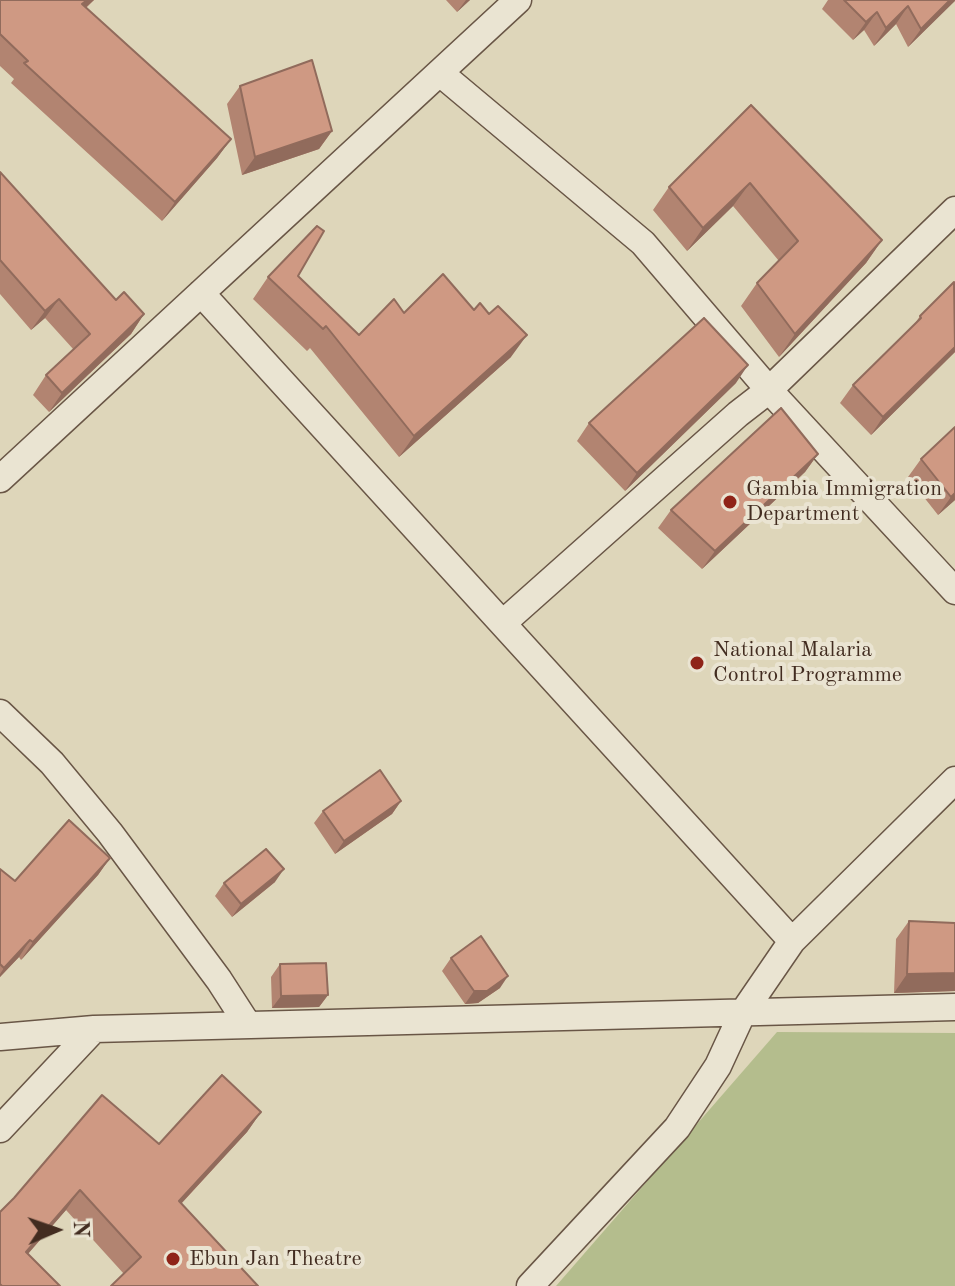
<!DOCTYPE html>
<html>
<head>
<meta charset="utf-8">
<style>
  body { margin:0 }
  #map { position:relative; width:955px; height:1286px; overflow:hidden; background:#ded6ba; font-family:"Old Standard TT",serif }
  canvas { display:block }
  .north { position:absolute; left:16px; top:1190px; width:80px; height:80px; -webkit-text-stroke:6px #eae4d2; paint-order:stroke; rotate:88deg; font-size:22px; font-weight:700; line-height:32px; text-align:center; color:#422c20 }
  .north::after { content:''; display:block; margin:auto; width:28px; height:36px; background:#422c20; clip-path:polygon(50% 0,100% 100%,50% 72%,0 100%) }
</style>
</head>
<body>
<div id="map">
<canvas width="955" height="1286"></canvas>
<div class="north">N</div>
</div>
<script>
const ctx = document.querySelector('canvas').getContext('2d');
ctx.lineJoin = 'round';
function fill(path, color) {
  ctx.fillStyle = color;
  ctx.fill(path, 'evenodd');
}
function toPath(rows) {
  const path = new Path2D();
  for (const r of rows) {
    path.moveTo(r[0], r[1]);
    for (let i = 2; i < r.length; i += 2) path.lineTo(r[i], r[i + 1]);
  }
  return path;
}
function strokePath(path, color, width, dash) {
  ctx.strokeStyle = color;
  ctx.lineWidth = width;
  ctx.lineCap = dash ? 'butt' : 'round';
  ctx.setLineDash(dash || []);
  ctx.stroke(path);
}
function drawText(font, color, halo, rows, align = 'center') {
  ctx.font = font + ' "Old Standard TT",serif';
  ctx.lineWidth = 8;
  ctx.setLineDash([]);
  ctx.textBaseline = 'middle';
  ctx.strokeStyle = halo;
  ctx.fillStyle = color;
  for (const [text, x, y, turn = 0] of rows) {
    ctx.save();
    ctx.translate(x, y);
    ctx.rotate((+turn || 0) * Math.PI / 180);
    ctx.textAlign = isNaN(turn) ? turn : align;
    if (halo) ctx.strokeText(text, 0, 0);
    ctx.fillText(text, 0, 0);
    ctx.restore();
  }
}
fill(toPath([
  [777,1032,955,1033,955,1286,556,1286]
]), '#b4bd8d');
const street = toPath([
  [440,73,643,243,769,390,955,591],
  [201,293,792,941],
  [0,479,518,0],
  [503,623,738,414,769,390,955,210],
  [0,713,52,763,110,833,219,980,248,1025],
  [0,1037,94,1029,955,1007],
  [0,1129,94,1029],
  [530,1286,677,1128,718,1066,742,1014,792,941,955,780]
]);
strokePath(street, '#695646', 29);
strokePath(street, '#eae4d2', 26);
fill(toPath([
  [0,0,94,0,86,8,231,139,217,158,162,221,11,83,14,79,0,66],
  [446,0,470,0,457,12],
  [828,0,955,0,908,47,896,24,874,46,864,30,853,40,822,9],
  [240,86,332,131,319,149,242,175,227,104],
  [751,105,882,240,866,263,779,357,741,306,757,283,779,261,733,206,687,251,653,210,669,187],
  [0,172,116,300,144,314,131,334,49,412,33,395,46,375,74,350,45,318,31,330,0,294],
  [298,276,359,335,404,313,511,357,399,457,310,348,307,351,253,299,268,277],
  [920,316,955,352,871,435,840,403,853,385,912,328],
  [736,383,625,491,577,441,589,423],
  [955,427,955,500,938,515,908,477,921,459],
  [818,454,805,472,702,569,658,528,671,510],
  [401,801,392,814,335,854,314,823,323,811],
  [110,858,98,875,21,960,19,957,0,977,0,869,15,881],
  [275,882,232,917,215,896,224,883],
  [909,921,955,923,955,991,894,993,896,939],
  [451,958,500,988,478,1003,465,1004,442,971],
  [280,964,328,995,319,1007,272,1008,271,977],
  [261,1112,247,1132,181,1204,258,1286,124,1274,66,1210,28,1254,60,1286,0,1286,0,1212,159,1144]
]), '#b28471');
fill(toPath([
  [87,0,94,0,68,23,82,4],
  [466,0,470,0,457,12],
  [950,0,955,0,955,1,908,47,921,29],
  [908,6,896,24,874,46,886,28],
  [877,12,864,30,853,40,866,22],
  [332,131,319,149,242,175,255,157],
  [231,139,217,158,162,221,175,202],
  [750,183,733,206,687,251,703,228],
  [882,240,866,263,779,357,795,334],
  [59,299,45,318,31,330,45,311],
  [144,314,131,334,49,412,62,393],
  [527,335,511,357,399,457,414,436],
  [955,347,955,352,871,435,883,417],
  [748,365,736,383,625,491,637,473],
  [818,454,805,472,702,569,715,551],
  [955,493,955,500,938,515,951,497],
  [401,801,392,814,335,854,344,841],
  [110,858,98,875,21,960,33,942],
  [284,869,275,882,232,917,241,904],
  [30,940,19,957,0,977,0,974,4,968],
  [955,973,955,991,894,993,907,974],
  [508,976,500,988,478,1003,465,1004,474,991],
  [328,995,319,1007,272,1008,281,996],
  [261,1112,247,1132,165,1221,179,1201],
  [80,1190,66,1210,12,1272,26,1252]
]), '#916b5c');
const building = toPath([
  [0,0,87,0,82,4,231,139,175,202,24,63,28,61,0,34,0,0],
  [844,0,950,0,921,29,908,6,886,28,877,12,866,22,844,0],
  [312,60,332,131,255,157,240,86,312,60],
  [751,105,882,240,795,334,757,283,798,241,750,183,703,228,669,187,751,105],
  [0,172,116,300,124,292,144,314,62,393,46,375,90,334,59,299,45,311,0,260,0,172],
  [317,226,324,231,298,276,359,335,394,299,404,313,443,274,474,310,480,303,489,314,498,306,527,335,414,436,326,326,323,329,268,277,317,226],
  [954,282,955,347,883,417,853,385,921,318,920,316,954,282],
  [704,318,748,365,637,473,589,423,704,318],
  [781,408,818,454,715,551,671,510,781,408],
  [955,427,955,493,951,497,921,459,955,427],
  [380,770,401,801,344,841,323,811,380,770],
  [69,820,110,858,33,942,30,940,4,968,0,964,0,869,15,881,69,820],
  [266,849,284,869,241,904,224,883,266,849],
  [909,921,955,923,955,973,907,974,909,921],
  [481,936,508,976,487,991,474,991,451,958,481,936],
  [326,963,328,995,281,996,280,964,326,963],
  [222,1075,261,1112,179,1201,258,1286,111,1286,141,1257,80,1190,26,1252,60,1286,2,1286,0,1284,0,1212,14,1198,102,1095,159,1144,222,1075]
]);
fill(building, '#cf9983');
strokePath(building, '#916b5c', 2);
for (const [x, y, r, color] of [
  [730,502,8,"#8f2418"],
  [697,663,8,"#8f2418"],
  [173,1259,8,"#8f2418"]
]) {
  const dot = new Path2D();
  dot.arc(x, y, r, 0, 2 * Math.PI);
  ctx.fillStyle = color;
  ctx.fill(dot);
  strokePath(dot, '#eae4d2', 3);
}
drawText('22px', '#422c20', '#eae4d2', [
  ["Gambia Immigration",746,489],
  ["Department",746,514],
  ["National Malaria",713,650],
  ["Control Programme",713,675],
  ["Ebun Jan Theatre",189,1259]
], 'left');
</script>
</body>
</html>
